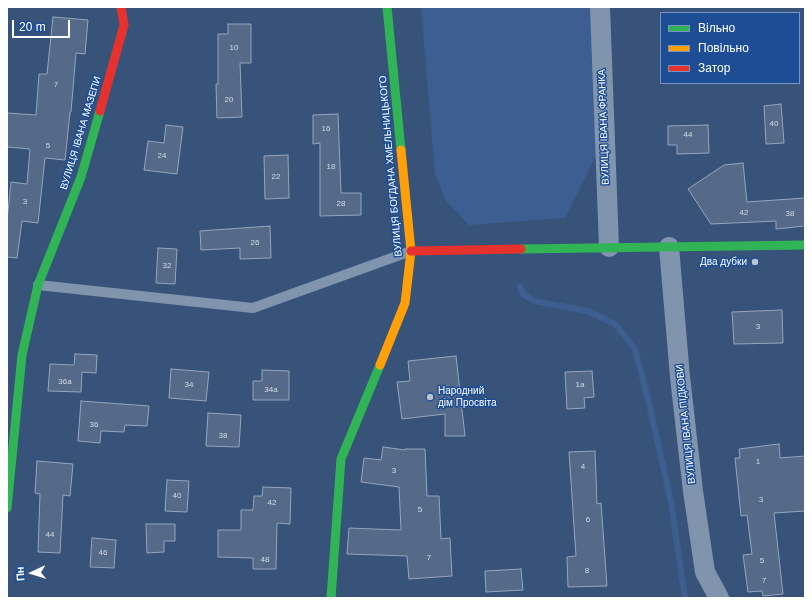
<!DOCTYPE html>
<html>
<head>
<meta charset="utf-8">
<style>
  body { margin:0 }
  #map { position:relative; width:812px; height:605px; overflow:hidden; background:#38537a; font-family:Arial,sans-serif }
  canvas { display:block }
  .frame { position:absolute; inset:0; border:8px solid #fff; pointer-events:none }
  .legend { position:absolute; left:660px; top:12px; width:140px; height:72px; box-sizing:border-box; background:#1d4e95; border:1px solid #7795bf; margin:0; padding:5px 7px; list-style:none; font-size:12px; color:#fff }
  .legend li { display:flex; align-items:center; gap:8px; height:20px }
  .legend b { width:20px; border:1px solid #7795bf }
  .north { position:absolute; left:12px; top:553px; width:40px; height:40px; -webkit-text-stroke:3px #1d4e95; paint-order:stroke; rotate:266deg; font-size:11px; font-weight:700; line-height:16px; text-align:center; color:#fff }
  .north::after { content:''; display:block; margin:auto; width:14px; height:18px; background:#fff; clip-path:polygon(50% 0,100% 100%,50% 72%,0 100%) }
  .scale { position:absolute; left:12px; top:20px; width:58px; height:18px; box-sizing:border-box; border:2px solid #fff; border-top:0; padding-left:5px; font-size:12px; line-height:14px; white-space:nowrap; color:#fff; -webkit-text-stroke:3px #1d4e95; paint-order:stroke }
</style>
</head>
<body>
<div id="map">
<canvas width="812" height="605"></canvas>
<div class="frame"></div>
<ul class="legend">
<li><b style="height:5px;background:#30b455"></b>Вільно</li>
<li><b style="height:5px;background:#ff9f0a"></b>Повільно</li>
<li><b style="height:5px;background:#e5322d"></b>Затор</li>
</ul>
<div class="north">Пн</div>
<div class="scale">20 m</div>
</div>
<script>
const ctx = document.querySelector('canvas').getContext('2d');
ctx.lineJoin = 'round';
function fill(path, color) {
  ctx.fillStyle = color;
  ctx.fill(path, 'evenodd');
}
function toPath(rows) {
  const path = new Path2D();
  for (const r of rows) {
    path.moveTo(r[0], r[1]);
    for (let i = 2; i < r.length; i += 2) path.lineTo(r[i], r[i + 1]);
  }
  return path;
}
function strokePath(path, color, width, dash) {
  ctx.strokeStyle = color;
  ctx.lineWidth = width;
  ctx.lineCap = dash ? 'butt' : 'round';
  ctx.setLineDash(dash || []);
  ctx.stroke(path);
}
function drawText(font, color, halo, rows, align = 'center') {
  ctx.font = font + ' Arial,sans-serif';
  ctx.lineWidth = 3;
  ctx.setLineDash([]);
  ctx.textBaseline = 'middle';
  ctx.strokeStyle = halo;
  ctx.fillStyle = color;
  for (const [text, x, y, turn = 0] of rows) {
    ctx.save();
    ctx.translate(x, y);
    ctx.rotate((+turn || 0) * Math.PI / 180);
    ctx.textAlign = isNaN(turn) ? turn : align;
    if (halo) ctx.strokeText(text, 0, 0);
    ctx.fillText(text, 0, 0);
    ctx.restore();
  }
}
fill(toPath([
  [421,7,591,7,604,140,565,218,469,225,446,201,435,174]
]), '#3d5e91');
strokePath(toPath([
  [520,287,523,294,534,301,588,311,615,324,635,349,649,403,671,502,685,598]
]), '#3d5e91', 6);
const building = toPath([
  [53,17,88,20,85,54,76,53,71,112,70,112,65,160,45,158,38,223,22,221,17,258,7,257,7,221,11,182,27,184,30,149,7,147,7,113,36,115,39,74,47,74,53,17],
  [228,24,251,24,251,63,240,63,242,117,217,118,216,84,218,84,218,34,228,34,228,24],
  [781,104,784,143,766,144,764,106,781,104],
  [338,114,341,193,361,193,361,215,320,216,320,143,313,144,313,115,338,114],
  [166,125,183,127,177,174,144,170,148,141,164,143,166,125],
  [708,125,709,153,677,154,677,145,668,145,668,126,708,125],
  [288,155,289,198,265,199,264,156,288,155],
  [743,163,747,202,805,198,805,226,776,229,776,221,711,224,688,189,724,165,743,163],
  [270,226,271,258,240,259,240,248,201,250,200,231,270,226],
  [158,248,177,249,175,284,156,283,158,248],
  [782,310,783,343,734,344,732,312,782,310],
  [75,354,97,355,96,373,82,372,81,392,48,391,50,364,74,365,75,354],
  [456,356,465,436,445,436,445,414,402,419,397,382,410,381,408,361,456,356],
  [171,369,209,372,206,401,169,398,171,369],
  [262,370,289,371,289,400,253,400,253,381,262,381,262,370],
  [592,371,594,397,584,398,585,408,567,409,565,372,592,371],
  [81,401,149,406,147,426,125,425,124,432,101,431,100,443,78,441,81,401],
  [208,413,241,415,239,447,206,446,208,413],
  [779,444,780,458,805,456,805,511,774,513,783,594,763,596,762,591,748,592,743,555,752,554,747,515,741,516,735,458,740,458,739,449,779,444],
  [383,447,405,450,405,449,425,449,427,496,439,496,441,539,450,538,452,576,409,579,407,556,347,554,349,528,401,530,399,487,361,482,364,458,381,460,383,447],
  [595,451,597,504,601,503,607,586,568,587,567,557,576,556,569,452,595,451],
  [37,461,73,464,70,496,63,495,60,553,38,552,40,494,35,493,37,461],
  [167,480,189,481,187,512,165,511,167,480],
  [263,487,291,488,290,524,277,523,276,569,253,569,253,558,218,557,218,530,241,530,241,510,253,510,254,496,262,496,263,487],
  [146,524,175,524,175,541,164,541,164,552,147,553,146,524],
  [92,538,116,540,114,568,90,567,92,538],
  [521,569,523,590,486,592,485,571,521,569]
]);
fill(building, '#556a89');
strokePath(building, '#96a5ba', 1);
strokePath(toPath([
  [38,285,253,308,411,251]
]), '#8194ad', 10);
strokePath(toPath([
  [600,7,609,247],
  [669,247,680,377,693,491,705,572,719,598]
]), '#8194ad', 20);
strokePath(toPath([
  [387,7,401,150],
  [521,249,805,245],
  [7,508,22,355,38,285,81,177,100,111],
  [331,598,341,459,380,365]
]), '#30b455', 9);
strokePath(toPath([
  [380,365,405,303,411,251,401,150]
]), '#ff9f0a', 9);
strokePath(toPath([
  [100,111,124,25,121,7],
  [411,251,521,249]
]), '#e5322d', 9);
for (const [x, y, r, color] of [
  [755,262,4,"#b9c3d0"],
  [430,397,4,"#b9c3d0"]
]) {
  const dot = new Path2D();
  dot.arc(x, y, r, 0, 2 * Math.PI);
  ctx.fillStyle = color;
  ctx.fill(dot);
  strokePath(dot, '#1d4e95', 1.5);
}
drawText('8px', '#d4dae2', null, [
  ["10",234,48],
  ["7",56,85],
  ["20",229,100],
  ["40",774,124],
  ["16",326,129],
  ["44",688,135],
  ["5",48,146],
  ["24",162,156],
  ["18",331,167],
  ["22",276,177],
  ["3",25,202],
  ["28",341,204],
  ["42",744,213],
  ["38",790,214],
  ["26",255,243],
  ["32",167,266],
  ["3",758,327],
  ["36а",65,382],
  ["34",189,385],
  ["1а",580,385],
  ["34а",271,390],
  ["36",94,425],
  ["38",223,436],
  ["1",758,462],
  ["4",583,467],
  ["3",394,471],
  ["40",177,496],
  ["3",761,500],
  ["42",272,503],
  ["5",420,510],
  ["6",588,520],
  ["44",50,535],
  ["46",103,553],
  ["7",429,558],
  ["48",265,560],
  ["5",762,561],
  ["8",587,571],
  ["7",764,581]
]);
drawText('10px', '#fff', '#1d4e95', [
  ["ВУЛИЦЯ ІВАНА ФРАНКА",604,127,-92],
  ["ВУЛИЦЯ ІВАНА МАЗЕПИ",81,133,-73],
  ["ВУЛИЦЯ БОГДАНА ХМЕЛЬНИЦЬКОГО",391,166,-95],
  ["ВУЛИЦЯ ІВАНА ПІДКОВИ",686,424,-96]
]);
drawText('10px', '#fff', '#1d4e95', [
  ["Два дубки",747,262],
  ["Народний",438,391,"left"],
  ["дім Просвіта",438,403,"left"]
], 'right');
</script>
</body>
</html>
